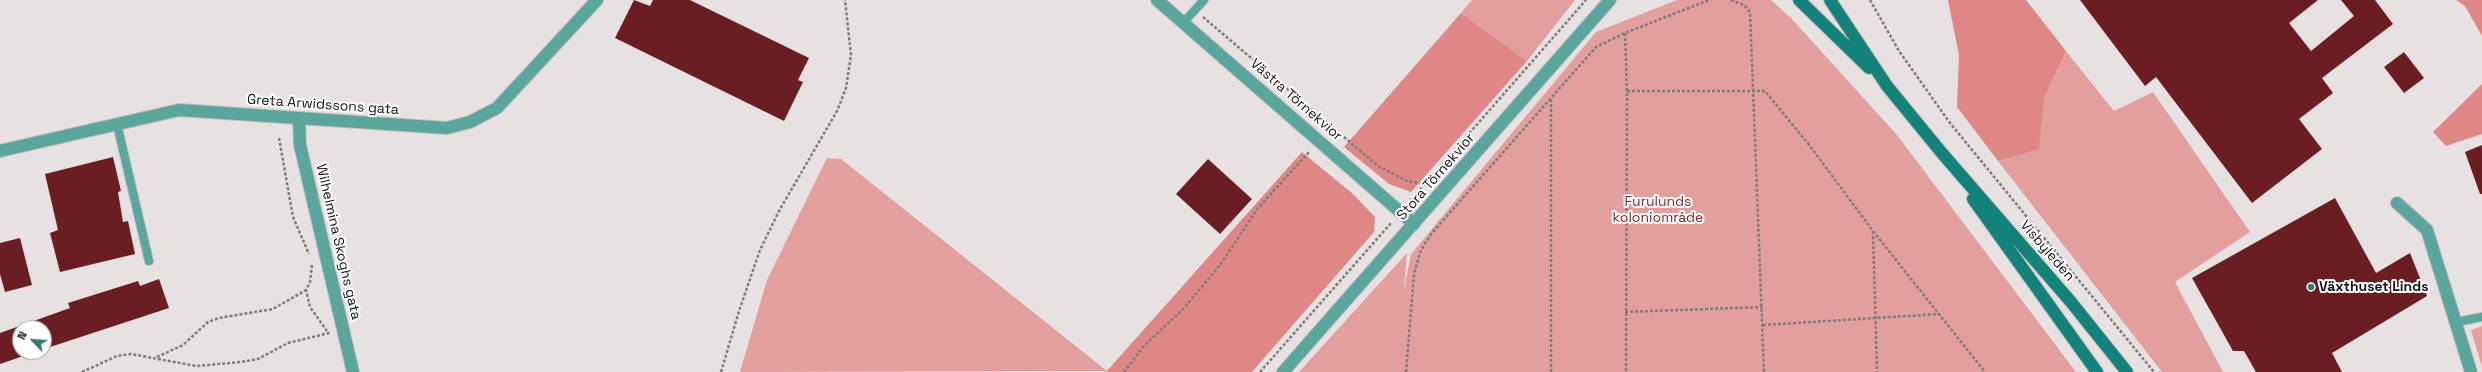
<!DOCTYPE html>
<html>
<head>
<meta charset="utf-8">
<style>
  body { margin:0 }
  #map { position:relative; width:2482px; height:372px; overflow:hidden; background:#e8e1e1; font-family:"Space Grotesk",sans-serif }
  canvas { display:block }
  .north { position:absolute; left:12px; top:320px; width:40px; height:40px; box-sizing:border-box; background:#fff; border:1px solid #a1a1a1; border-radius:50%; rotate:295deg; font-size:11px; font-weight:700; line-height:16px; text-align:center; color:#151313 }
  .north::after { content:''; display:block; margin:auto; width:14px; height:18px; background:#327972; clip-path:polygon(50% 0,100% 100%,50% 72%,0 100%) }
</style>
</head>
<body>
<div id="map">
<canvas width="2482" height="372"></canvas>
<div class="north">N</div>
</div>
<script>
const ctx = document.querySelector('canvas').getContext('2d');
ctx.lineJoin = 'round';
function fill(path, color) {
  ctx.fillStyle = color;
  ctx.fill(path, 'evenodd');
}
function toPath(rows) {
  const path = new Path2D();
  for (const r of rows) {
    path.moveTo(r[0], r[1]);
    for (let i = 2; i < r.length; i += 2) path.lineTo(r[i], r[i + 1]);
  }
  return path;
}
function strokePath(path, color, width, dash) {
  ctx.strokeStyle = color;
  ctx.lineWidth = width;
  ctx.lineCap = dash ? 'butt' : 'round';
  ctx.setLineDash(dash || []);
  ctx.stroke(path);
}
function drawText(font, color, halo, rows, align = 'center') {
  ctx.font = font + ' "Space Grotesk",sans-serif';
  ctx.lineWidth = 4;
  ctx.setLineDash([]);
  ctx.textBaseline = 'middle';
  ctx.strokeStyle = halo;
  ctx.fillStyle = color;
  for (const [text, x, y, turn = 0] of rows) {
    ctx.save();
    ctx.translate(x, y);
    ctx.rotate((+turn || 0) * Math.PI / 180);
    ctx.textAlign = isNaN(turn) ? turn : align;
    if (halo) ctx.strokeText(text, 0, 0);
    ctx.fillText(text, 0, 0);
    ctx.restore();
  }
}
fill(toPath([
  [1472,0,1575,0,1527,61,1461,13],
  [1677,0,1771,0,1792,19,1897,135,2076,372,1299,372,1407,253,1404,289,1411,254,1596,32],
  [2066,51,2114,111,2153,92,2250,232,2175,282,2223,372,2162,372,1998,161,2039,148,2045,96],
  [827,158,841,159,1107,371,740,372,767,280],
  [2482,326,2482,367,2471,330]
]), '#e39f9e');
fill(toPath([
  [1948,0,2026,0,2066,51,2045,96,2039,149,1998,161,1957,107,1959,55],
  [2456,0,2482,0,2482,36,2465,6],
  [1461,13,1527,61,1411,192,1389,184,1344,147],
  [2482,84,2482,134,2446,146,2433,132],
  [1302,152,1353,194,1375,217,1374,232,1252,372,1106,372]
]), '#df8686');
fill(toPath([
  [634,0,650,6,653,0,690,0,809,58,798,80,803,82,784,121,615,38],
  [2080,0,2318,0,2289,23,2311,51,2354,16,2341,0,2375,0,2393,24,2322,78,2333,93,2299,119,2322,149,2252,203,2156,77,2145,86],
  [2404,52,2424,78,2404,93,2384,67],
  [2482,145,2482,194,2480,194,2465,152],
  [113,157,121,191,118,192,123,222,128,221,135,254,60,272,50,233,58,230,45,174],
  [1208,159,1252,199,1220,234,1176,194],
  [2335,198,2376,273,2410,253,2427,296,2332,353,2342,372,2256,372,2244,351,2233,351,2192,278],
  [20,238,32,285,5,292,0,274,0,243],
  [159,279,169,308,44,349,44,328,20,328,20,352,35,352,0,364,0,333,70,308,68,303,138,281,140,286]
]), '#6b1d24');
const lane = toPath([
  [1183,23,1204,0],
  [117,124,149,261],
  [2457,322,2482,317]
]);
const street = toPath([
  [1157,0,1414,224],
  [299,119,300,145,353,372],
  [0,151,179,110,447,128,470,122,497,108,597,0],
  [2397,203,2427,230,2471,372],
  [1283,372,1610,0]
]);
const secondary = toPath([
  [1799,0,1869,68],
  [1830,0,1887,86,1941,152,2071,302,2127,372],
  [1973,199,2097,372]
]);
strokePath(lane, '#c2bcbc', 10);
strokePath(street, '#c2bcbc', 14);
strokePath(secondary, '#c2bcbc', 14);
strokePath(toPath([
  [1731,0,1744,5,1750,12,1764,372],
  [1870,0,1899,51,1950,123,2154,372],
  [1203,17,1378,166,1407,181,1423,184],
  [1625,33,1627,91,1626,372],
  [1627,91,1765,91,1810,146,1873,231,1877,372],
  [279,138,293,217,309,254],
  [1410,201,1586,0],
  [1873,231,1985,372],
  [312,265,310,282,306,290,310,307,329,334],
  [1625,312,1762,307],
  [1763,325,1939,314],
  [157,357,183,345,208,322,219,318,273,309,306,290],
  [82,372,117,356,131,354,196,366,241,362,258,359,288,343,329,333],
  [721,372,739,311,760,250,779,211,837,111,846,88,851,55,845,0],
  [1124,372,1143,347,1185,307,1220,265,1258,208,1310,151],
  [1260,372,1391,223],
  [1406,372,1414,274,1421,250,1432,233,1596,47,1625,33,1709,0],
  [1551,372,1551,97]
]), '#7f7b7b', 2.5, [3, 2]);
strokePath(lane, '#5aa69d', 8);
strokePath(street, '#5aa69d', 12);
strokePath(secondary, '#12827a', 12);
for (const [x, y, r, color] of [
  [2311,287,4,"#327972"]
]) {
  const dot = new Path2D();
  dot.arc(x, y, r, 0, 2 * Math.PI);
  ctx.fillStyle = color;
  ctx.fill(dot);
  strokePath(dot, '#fff', 1.5);
}
drawText('14px', '#151313', '#fff', [
  ["Västra Törnekvior",1296,100,41],
  ["Greta Arwidssons gata",323,105,4],
  ["Stora Törnekvior",1436,177,-49],
  ["Wilhelmina Skoghs gata",338,242,77],
  ["Visbyleden",2047,251,49]
]);
drawText('14px', '#8a212d', '#fff', [
  ["Furulunds",1658,202],
  ["koloniområde",1658,218]
]);
drawText('bold 14px', '#151313', '#fff', [
  ["Växthuset Linds",2319,287]
], 'left');
</script>
</body>
</html>
